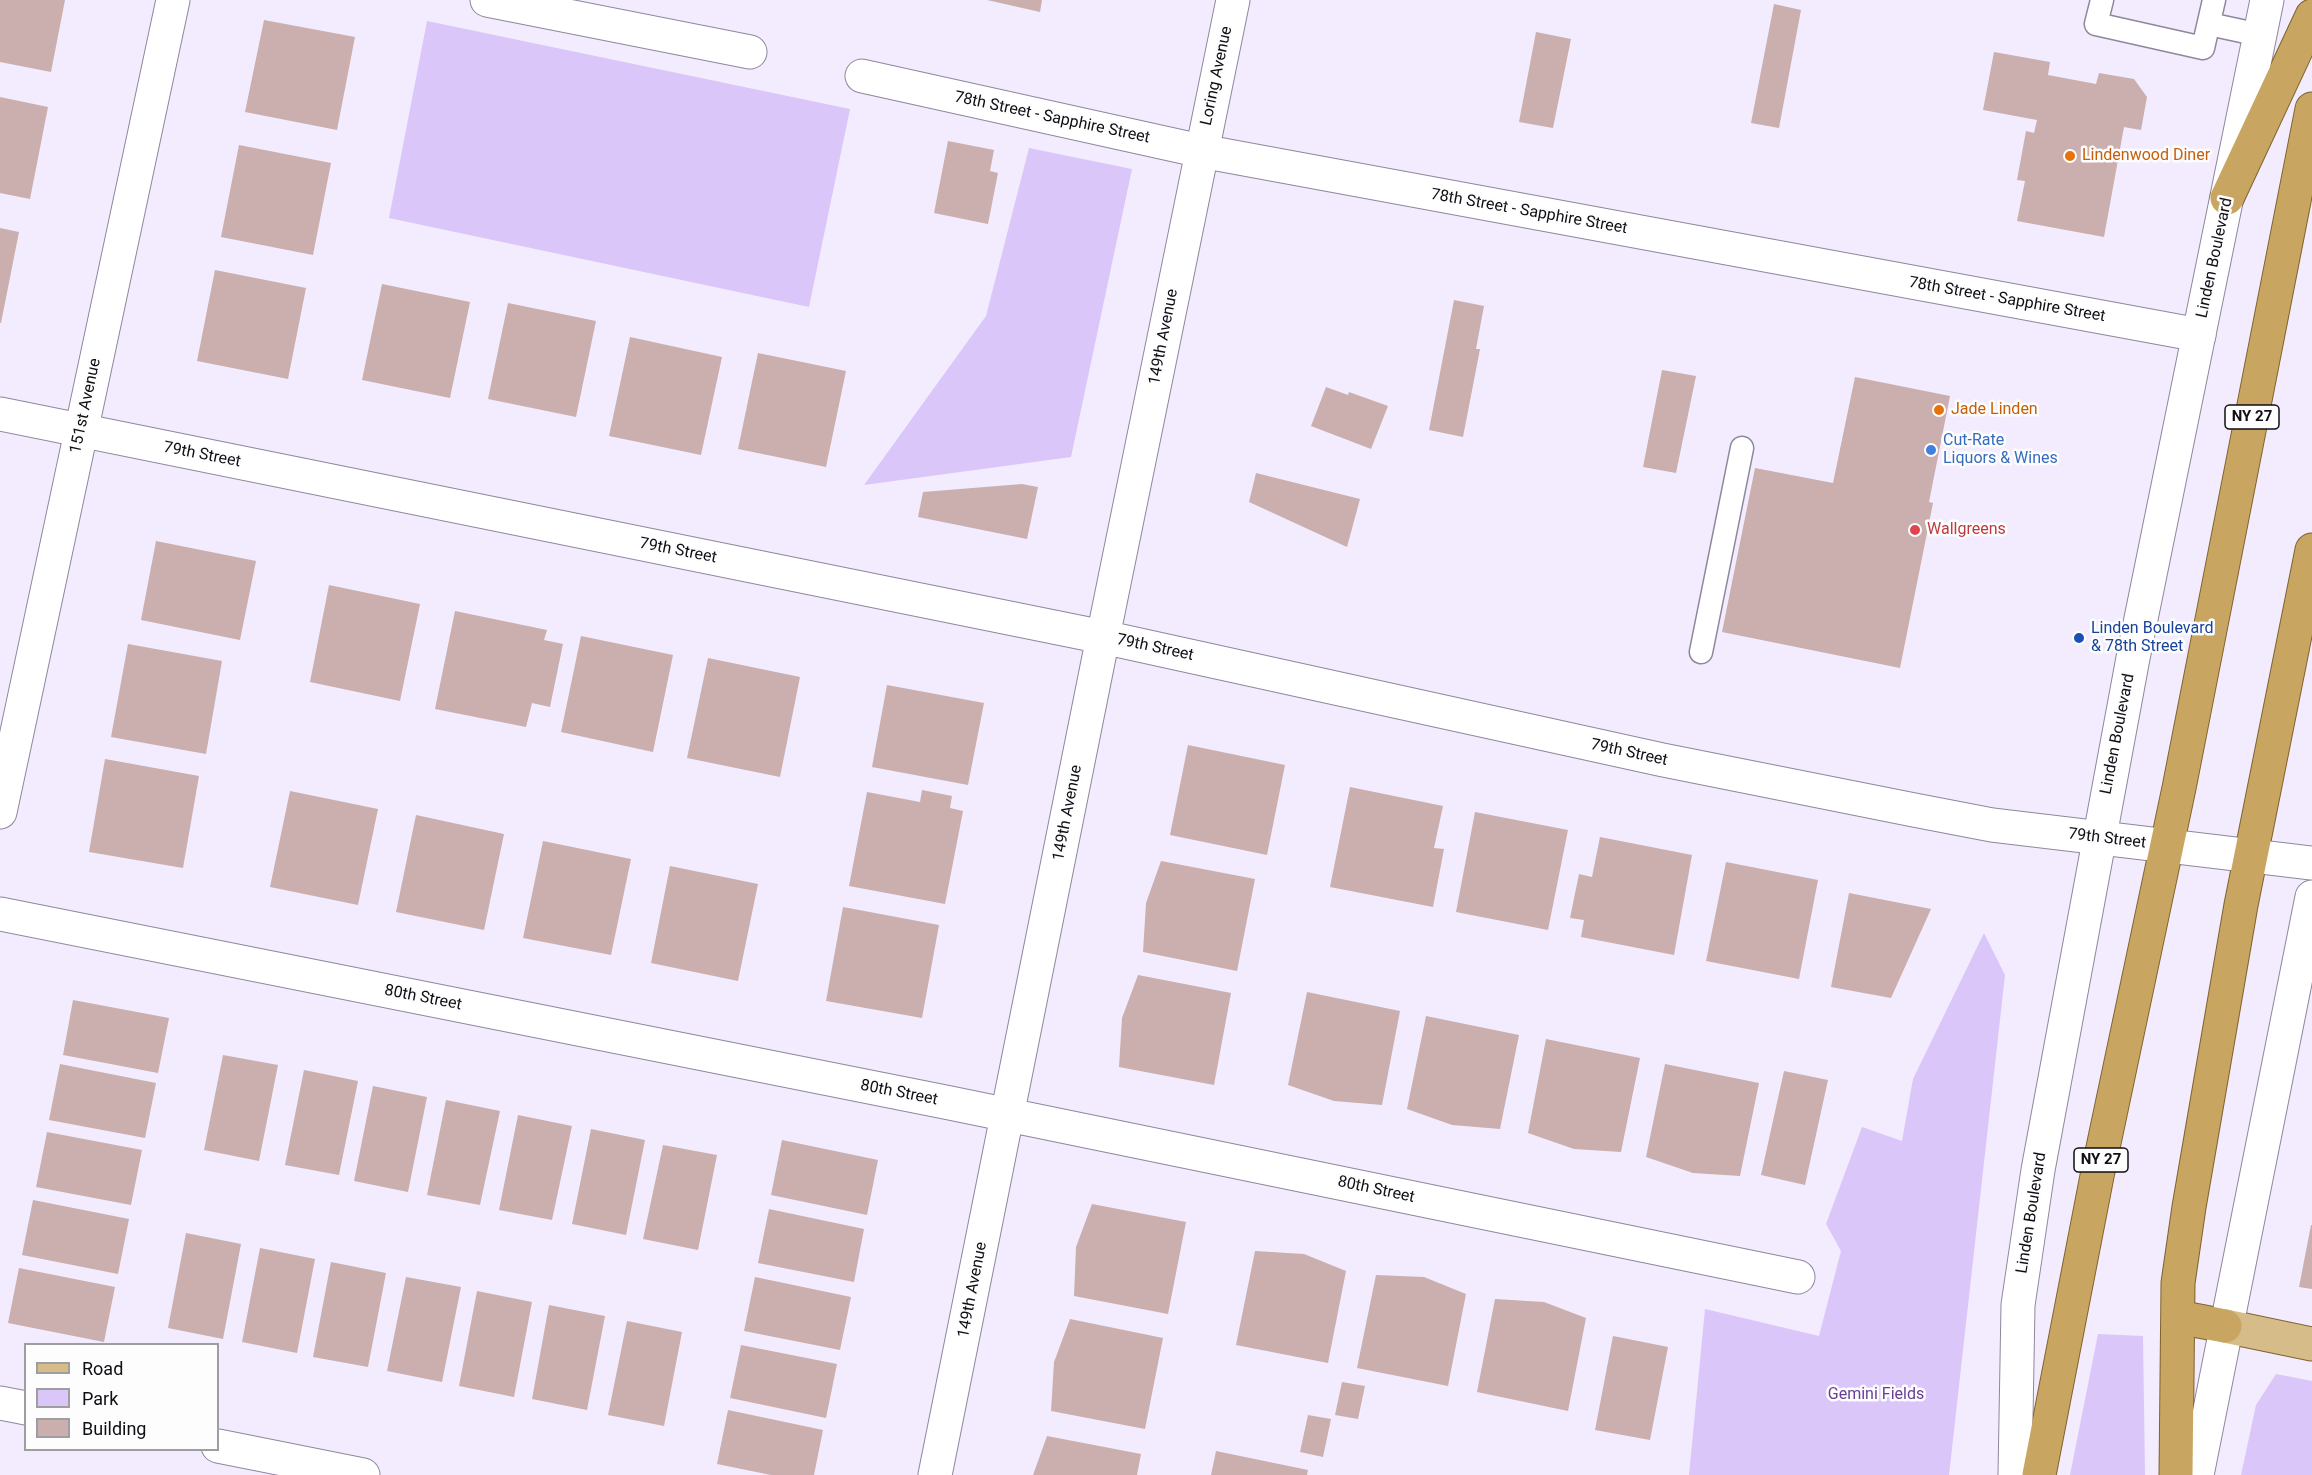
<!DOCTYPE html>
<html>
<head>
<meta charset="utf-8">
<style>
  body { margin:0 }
  #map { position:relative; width:2312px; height:1475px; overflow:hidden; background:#f2ecfe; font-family:Roboto,sans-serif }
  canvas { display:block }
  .legend { position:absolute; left:24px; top:1343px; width:195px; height:108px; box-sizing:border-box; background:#fdfdfd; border:2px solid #9e9da0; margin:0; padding:8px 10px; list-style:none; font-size:18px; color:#100d14 }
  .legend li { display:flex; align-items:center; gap:12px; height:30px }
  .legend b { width:30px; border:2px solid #9e9da0 }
</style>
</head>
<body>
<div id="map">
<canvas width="2312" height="1475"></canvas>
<ul class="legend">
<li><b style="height:8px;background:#d6bc89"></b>Road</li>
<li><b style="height:16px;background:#dac6f8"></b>Park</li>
<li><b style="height:16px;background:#caafae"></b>Building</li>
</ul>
</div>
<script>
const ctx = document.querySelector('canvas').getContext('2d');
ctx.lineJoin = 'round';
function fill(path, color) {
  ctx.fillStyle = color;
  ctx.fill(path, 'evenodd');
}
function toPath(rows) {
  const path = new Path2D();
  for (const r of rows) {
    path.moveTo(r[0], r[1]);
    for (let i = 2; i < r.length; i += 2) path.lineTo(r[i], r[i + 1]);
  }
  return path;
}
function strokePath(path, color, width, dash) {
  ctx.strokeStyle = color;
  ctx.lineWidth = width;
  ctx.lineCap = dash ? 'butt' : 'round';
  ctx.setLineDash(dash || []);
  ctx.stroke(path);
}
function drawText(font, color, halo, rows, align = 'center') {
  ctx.font = font + ' Roboto,sans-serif';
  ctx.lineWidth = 5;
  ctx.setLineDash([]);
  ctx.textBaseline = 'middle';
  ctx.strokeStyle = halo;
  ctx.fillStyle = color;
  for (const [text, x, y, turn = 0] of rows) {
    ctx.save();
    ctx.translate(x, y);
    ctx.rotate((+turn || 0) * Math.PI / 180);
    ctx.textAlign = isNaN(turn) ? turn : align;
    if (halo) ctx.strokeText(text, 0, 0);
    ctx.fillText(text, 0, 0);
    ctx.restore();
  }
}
fill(toPath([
  [427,21,850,109,809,307,389,218],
  [1029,148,1132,169,1071,457,864,485,986,316],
  [1984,933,2005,975,1949,1475,1689,1475,1705,1309,1819,1336,1841,1251,1826,1224,1862,1127,1902,1141,1913,1079],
  [2098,1334,2143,1336,2145,1475,2070,1475],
  [2276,1374,2312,1381,2312,1475,2241,1475,2256,1405]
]), '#dac6f8');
fill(toPath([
  [0,0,65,0,51,72,0,62],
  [987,0,1042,0,1040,12],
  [1774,4,1801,10,1779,128,1751,123],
  [264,20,355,37,337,130,245,112],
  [1536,32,1571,39,1553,128,1519,122],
  [1994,52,2050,62,2048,75,2096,84,2099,73,2134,79,2147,97,2141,130,2124,127,2104,237,2017,221,2025,181,2017,180,2026,131,2034,133,2037,120,1983,110],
  [0,97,48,107,30,199,0,193],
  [948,141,994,150,990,171,998,173,988,224,934,213],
  [239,145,331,163,313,255,221,237],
  [0,228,19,232,1,323,0,323],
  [215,270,306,288,288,379,197,361],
  [382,284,470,302,450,398,362,380],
  [1454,300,1484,306,1476,349,1480,349,1463,437,1429,430],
  [508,303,596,321,576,417,488,399],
  [630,337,722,357,701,455,609,436],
  [758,353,846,371,826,467,738,449],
  [1662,370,1696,376,1676,473,1643,467],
  [1855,377,1950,396,1929,502,1933,503,1900,668,1722,632,1755,468,1833,483],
  [1326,387,1348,395,1349,392,1388,406,1371,449,1311,426],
  [1256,473,1360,499,1347,547,1249,502],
  [1022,484,1038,487,1027,539,918,517,923,492],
  [156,541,256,561,240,640,141,620],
  [329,585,420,604,400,701,310,682],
  [455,611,547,630,544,640,563,644,550,707,532,703,526,727,435,709],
  [581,636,673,655,653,752,561,732],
  [128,644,222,661,206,754,111,737],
  [708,658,800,677,780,777,687,758],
  [887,685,984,703,968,785,872,767],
  [1188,745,1285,765,1267,855,1170,835],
  [105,759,199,776,183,868,89,852],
  [1350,787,1443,806,1434,848,1444,849,1433,907,1330,887],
  [922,790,952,796,950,808,963,811,945,904,849,886,867,792,920,802],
  [290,791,378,809,358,905,270,887],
  [1475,812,1568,830,1548,930,1456,912],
  [416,815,504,834,484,930,396,912],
  [1600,837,1692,855,1674,955,1581,937,1584,920,1570,918,1579,874,1592,877],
  [543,841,631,859,611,955,523,938],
  [1161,861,1255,879,1237,971,1143,952,1146,903],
  [1726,862,1818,880,1799,979,1706,961],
  [670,866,758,884,738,981,651,963],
  [1849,893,1931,909,1891,998,1831,987],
  [843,907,939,925,922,1018,826,1001],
  [1138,975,1231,993,1214,1085,1119,1067,1122,1018],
  [1307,992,1400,1011,1382,1105,1334,1101,1288,1085],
  [73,1000,169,1018,158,1073,63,1055],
  [1426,1016,1519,1035,1500,1129,1452,1125,1407,1109],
  [1546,1039,1640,1058,1621,1152,1574,1149,1528,1133],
  [223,1055,278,1065,259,1161,204,1150],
  [60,1064,156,1083,145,1138,49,1120],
  [1665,1064,1759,1083,1740,1176,1693,1173,1646,1157],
  [304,1070,358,1081,339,1175,285,1165],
  [1784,1071,1828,1080,1805,1185,1761,1175],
  [373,1086,427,1097,408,1192,354,1181],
  [446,1100,500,1111,480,1205,427,1195],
  [518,1115,572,1126,552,1220,499,1210],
  [591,1129,645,1140,626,1235,572,1224],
  [47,1132,142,1150,131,1205,36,1187],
  [782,1140,878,1160,867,1215,771,1195],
  [663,1145,717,1155,698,1250,643,1239],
  [33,1200,129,1219,118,1274,22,1255],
  [1092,1204,1186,1222,1168,1314,1074,1296,1076,1247],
  [769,1209,864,1229,854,1282,758,1263],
  [2311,1225,2312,1225,2312,1289,2299,1287],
  [186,1233,241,1244,223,1339,168,1328],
  [260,1248,315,1259,297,1353,242,1342],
  [1255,1251,1304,1254,1346,1271,1328,1363,1236,1345],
  [331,1262,386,1273,368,1367,313,1357],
  [19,1268,115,1287,104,1342,8,1323],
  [1376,1275,1424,1277,1466,1294,1448,1386,1357,1368],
  [406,1277,461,1287,442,1382,387,1371],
  [755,1277,851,1297,840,1350,744,1331],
  [477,1291,532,1302,514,1397,459,1386],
  [1495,1299,1544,1302,1586,1318,1568,1411,1477,1392],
  [549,1305,605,1316,587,1410,532,1399],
  [1070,1319,1163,1338,1145,1429,1051,1411,1054,1362],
  [627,1321,682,1332,664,1426,608,1415],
  [1613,1336,1668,1347,1650,1440,1595,1430],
  [741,1345,837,1364,826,1418,730,1398],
  [1342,1382,1365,1386,1358,1419,1335,1415],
  [728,1410,823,1430,814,1475,771,1475,717,1464],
  [1308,1415,1331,1419,1323,1457,1300,1452],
  [1047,1436,1141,1454,1137,1475,1033,1475],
  [1216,1451,1308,1470,1307,1475,1211,1475]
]), '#caafae');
const service = toPath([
  [2102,0,2096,24,2203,48,2214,0],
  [2209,24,2260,35],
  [1701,652,1742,448]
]);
const minor = toPath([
  [487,0,750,52],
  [862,76,1201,151,2199,335],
  [0,414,1103,637,1663,760,1914,810,1992,825,2312,863],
  [0,812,173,0],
  [0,914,950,1103,1798,1277],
  [0,1403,26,1408],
  [218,1446,363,1475],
  [935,1475,1103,637,1233,0]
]);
const tertiary = toPath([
  [2015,1475,2018,1305,2038,1170,2133,658,2267,0],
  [2197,1475,2312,897]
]);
const primary = toPath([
  [2225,1326,2312,1344]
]);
const trunk = toPath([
  [2227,198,2312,16],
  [2178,1317,2225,1326],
  [2039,1475,2097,1176,2179,788,2312,109],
  [2176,1475,2178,1283,2189,1207,2241,905,2312,550]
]);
strokePath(service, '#8f879c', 25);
strokePath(minor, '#8f879c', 35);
strokePath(tertiary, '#8f879c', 35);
strokePath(primary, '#7f622d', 35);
strokePath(trunk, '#7f622d', 35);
strokePath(service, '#fff', 22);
strokePath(minor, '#fff', 33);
strokePath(tertiary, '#fff', 33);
strokePath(primary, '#d6bc89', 33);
strokePath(trunk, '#c8a662', 33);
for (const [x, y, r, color] of [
  [2070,156,6,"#e8710a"],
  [1939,410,6,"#e8710a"],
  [1931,450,6,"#3f7fe0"],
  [1915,530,6,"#e0444e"],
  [2079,638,6,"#1a4fb4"]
]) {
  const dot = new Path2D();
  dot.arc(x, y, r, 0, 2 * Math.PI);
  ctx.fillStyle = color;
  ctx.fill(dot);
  strokePath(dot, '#fdfdfd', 2);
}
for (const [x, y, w] of [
  [2252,417,54],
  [2101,1160,54]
]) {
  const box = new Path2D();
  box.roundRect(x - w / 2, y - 12, w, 24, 4.5);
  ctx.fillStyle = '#fdfdfd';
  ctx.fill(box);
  strokePath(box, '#100d14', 1.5);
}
drawText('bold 15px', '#100d14', null, [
  ["NY 27",2252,417],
  ["NY 27",2101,1160]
]);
drawText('16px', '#100d14', '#fdfdfd', [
  ["Loring Avenue",1217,76,-78],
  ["78th Street - Sapphire Street",1052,118,12],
  ["78th Street - Sapphire Street",1529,212,10],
  ["Linden Boulevard",2215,258,-78],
  ["78th Street - Sapphire Street",2007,300,10],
  ["149th Avenue",1164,337,-79],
  ["151st Avenue",86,406,-78],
  ["79th Street",202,455,11],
  ["79th Street",678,551,11],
  ["79th Street",1155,648,12],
  ["Linden Boulevard",2118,734,-79],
  ["79th Street",1629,753,12],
  ["149th Avenue",1068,813,-79],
  ["79th Street",2107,839,7],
  ["80th Street",423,998,11],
  ["80th Street",899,1093,11],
  ["80th Street",1376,1190,12],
  ["Linden Boulevard",2032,1213,-81],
  ["149th Avenue",973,1290,-79]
]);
drawText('16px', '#c56008', '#fdfdfd', [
  ["Lindenwood Diner",2082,156],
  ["Jade Linden",1951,410]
], 'left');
drawText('16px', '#366cbe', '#fdfdfd', [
  ["Cut-Rate",1943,441],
  ["Liquors & Wines",1943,459]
], 'left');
drawText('16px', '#be3a42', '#fdfdfd', [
  ["Wallgreens",1927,530]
], 'left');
drawText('16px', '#164399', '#fdfdfd', [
  ["Linden Boulevard",2091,629],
  ["& 78th Street",2091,647]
], 'left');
drawText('16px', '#663e94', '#fdfdfd', [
  ["Gemini Fields",1876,1395]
]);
</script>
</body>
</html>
